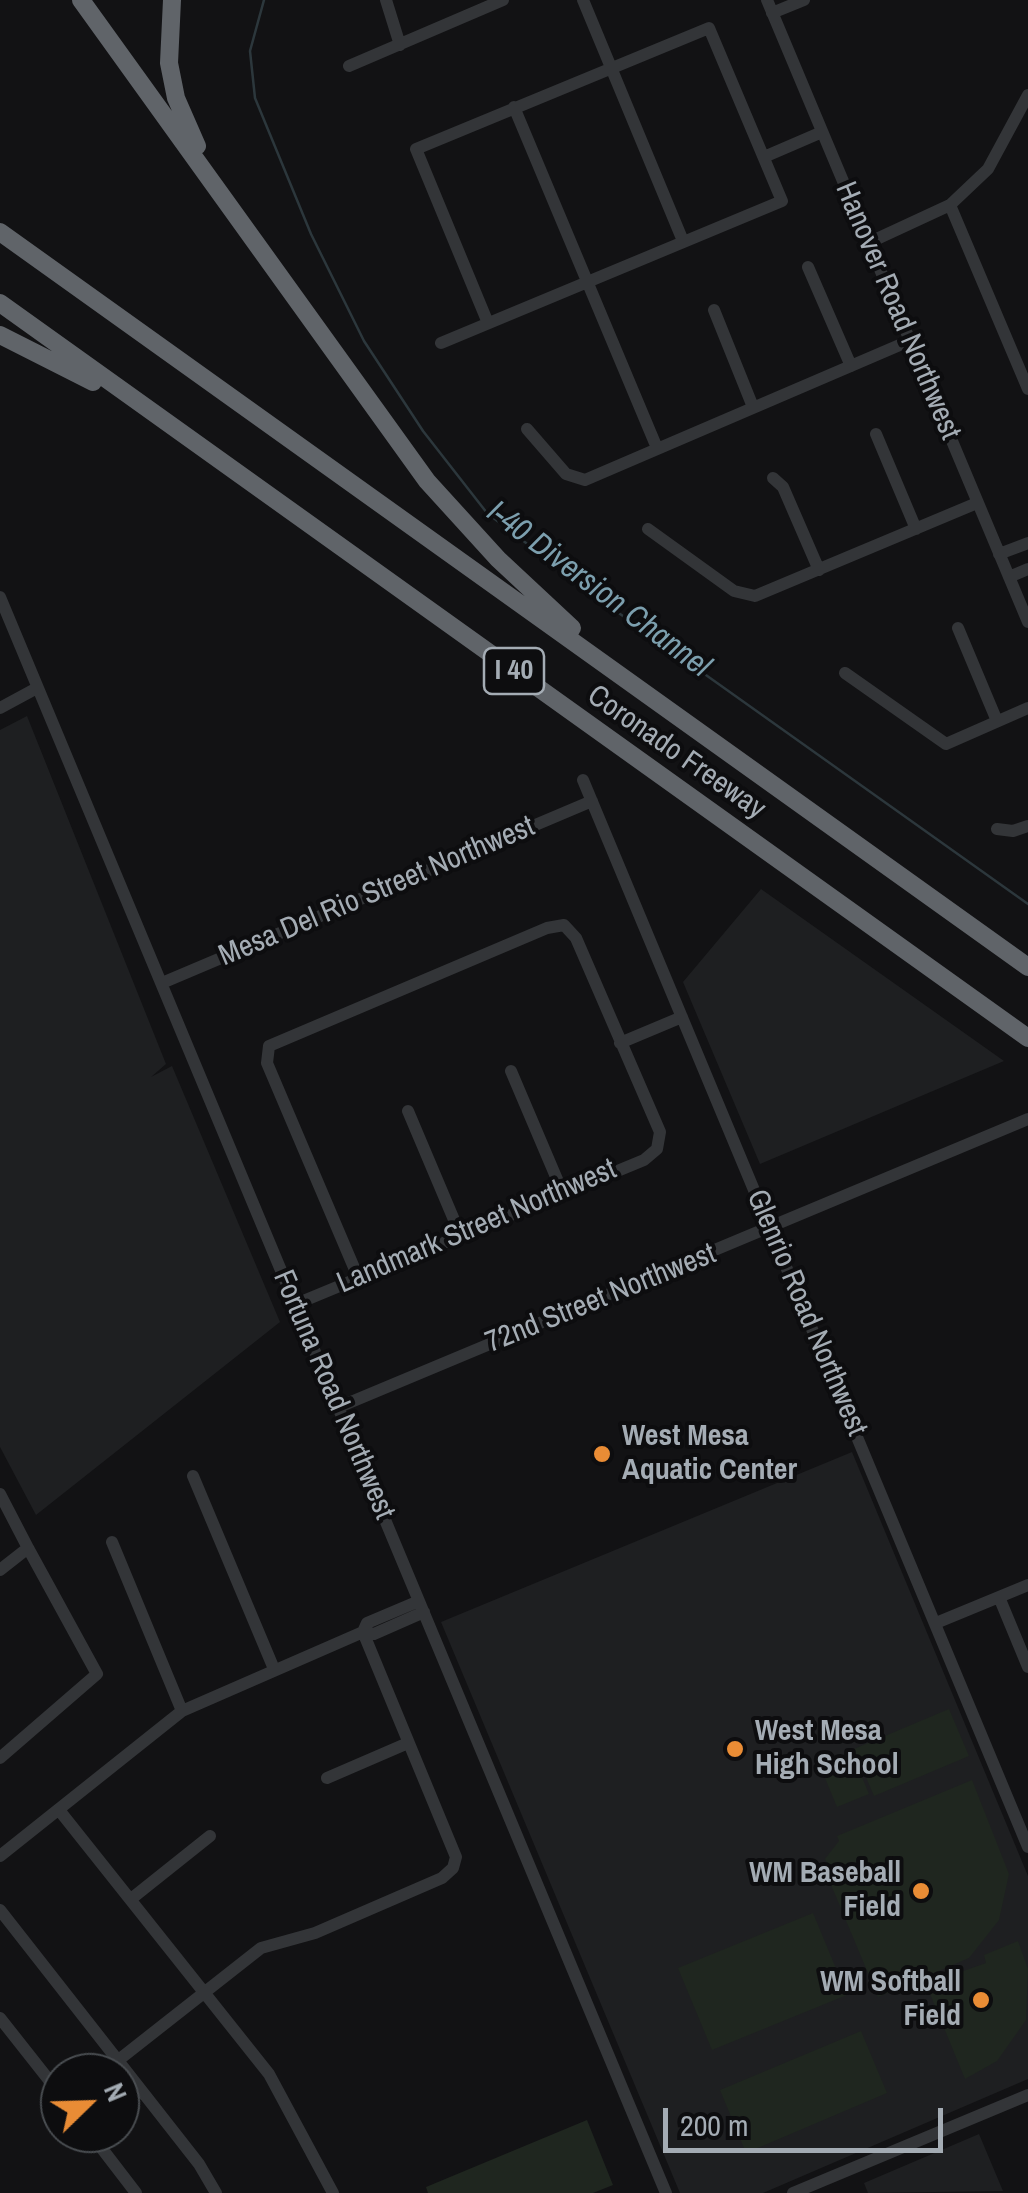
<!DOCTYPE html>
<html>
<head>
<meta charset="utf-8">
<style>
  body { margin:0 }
  #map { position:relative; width:1028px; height:2193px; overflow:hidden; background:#121214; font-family:"Archivo Narrow",sans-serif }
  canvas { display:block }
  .north { position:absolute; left:40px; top:2053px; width:100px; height:100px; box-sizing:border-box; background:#0d0d0f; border:2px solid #494d51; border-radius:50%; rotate:67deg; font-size:28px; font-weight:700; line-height:40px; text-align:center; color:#a4acb4 }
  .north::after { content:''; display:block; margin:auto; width:35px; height:45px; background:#e98c35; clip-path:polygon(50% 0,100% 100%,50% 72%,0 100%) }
  .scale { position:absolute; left:663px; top:2108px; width:280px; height:45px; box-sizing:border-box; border:5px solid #a4acb4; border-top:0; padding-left:12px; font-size:30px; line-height:35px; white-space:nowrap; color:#a4acb4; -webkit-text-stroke:8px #0d0d0f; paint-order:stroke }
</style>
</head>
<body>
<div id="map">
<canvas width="1028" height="2193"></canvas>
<div class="north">N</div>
<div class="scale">200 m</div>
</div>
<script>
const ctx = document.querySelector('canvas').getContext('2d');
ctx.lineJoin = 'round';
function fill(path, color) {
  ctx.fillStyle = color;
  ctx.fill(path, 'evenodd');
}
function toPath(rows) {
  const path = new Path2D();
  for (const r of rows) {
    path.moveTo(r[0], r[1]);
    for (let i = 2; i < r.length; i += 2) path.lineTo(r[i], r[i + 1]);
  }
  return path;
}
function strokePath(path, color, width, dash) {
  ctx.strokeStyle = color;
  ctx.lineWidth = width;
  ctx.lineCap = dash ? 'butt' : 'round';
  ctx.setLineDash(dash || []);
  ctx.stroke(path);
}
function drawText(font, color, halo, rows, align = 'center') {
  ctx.font = font + ' "Archivo Narrow",sans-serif';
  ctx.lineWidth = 8;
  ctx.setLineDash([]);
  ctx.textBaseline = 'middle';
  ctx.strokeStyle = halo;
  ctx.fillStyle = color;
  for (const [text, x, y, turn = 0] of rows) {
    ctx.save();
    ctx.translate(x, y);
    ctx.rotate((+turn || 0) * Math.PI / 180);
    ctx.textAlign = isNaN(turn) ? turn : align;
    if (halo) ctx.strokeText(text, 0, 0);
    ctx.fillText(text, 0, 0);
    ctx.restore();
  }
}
fill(toPath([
  [27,716,166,1064,151,1077,172,1066,280,1322,36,1515,0,1447,0,730],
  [761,889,1004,1061,760,1164,683,982],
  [852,1452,1028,1876,1028,2079,763,2193,680,2193,441,1622],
  [979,2134,1003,2191,868,2193,864,2183]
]), '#1e1f21');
fill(toPath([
  [949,1709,969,1756,874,1796,854,1749],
  [852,1753,869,1794,837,1807,820,1766],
  [972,1780,1009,1874,999,1920,969,1958,878,1997,824,1868,828,1865,825,1859,839,1841,837,1836],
  [813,1913,847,1995,712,2050,678,1968],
  [1018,1941,1028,1969,1026,2020,997,2061,965,2079,928,1989,932,1982,986,1963,984,1955],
  [861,2031,887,2093,746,2153,720,2090],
  [587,2120,613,2185,593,2193,428,2193,426,2187]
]), '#1f261f');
strokePath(toPath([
  [264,0,250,51,255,98,311,234,364,341,423,431,487,513,599,599,1028,904]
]), '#2c373c', 2.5);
strokePath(toPath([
  [386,0,400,45],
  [583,0,683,241],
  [767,0,1028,622],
  [772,13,804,0],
  [349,66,503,0],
  [514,107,657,448],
  [764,157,822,132],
  [950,205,1028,389],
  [868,243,950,205,988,169,1028,95],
  [808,267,851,366],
  [714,310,753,407],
  [441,343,782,201,709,28,416,149,488,323],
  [527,429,566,474,585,480,909,341],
  [876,434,916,529],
  [773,478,783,487,819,570],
  [648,529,734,591,755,596,977,503],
  [999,554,1028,543],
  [1009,577,1028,569],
  [0,597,666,2193],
  [958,628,997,721],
  [845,673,946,744,1028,708],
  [0,708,37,688],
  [583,780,1028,1847],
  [997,829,1013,831,1028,826],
  [162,983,592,801],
  [620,1043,682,1017],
  [511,1071,562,1191],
  [408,1111,460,1234],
  [296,1304,644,1160,657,1149,660,1132,576,938,564,925,547,928,269,1046,267,1063,358,1277],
  [339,1407,1028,1119],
  [193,1476,274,1669],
  [0,1494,28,1548],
  [112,1542,182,1711],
  [0,1570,28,1548,97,1674,0,1758],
  [999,1597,1028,1667],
  [936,1623,1028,1585],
  [363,1632,367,1623,419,1601],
  [327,1778,408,1743],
  [59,1810,269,2074,333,2193],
  [0,1856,182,1711,363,1632,374,1634,424,1612],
  [131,1899,210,1836],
  [0,1910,199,2164,216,2193],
  [0,2018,60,2094],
  [102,2073,261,1948,315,1933,442,1878,453,1868,456,1857,363,1632],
  [90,2133,136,2193],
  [793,2193,1028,2095]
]), '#333538', 12);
strokePath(toPath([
  [81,0,427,481,498,559,572,628],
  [172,0,169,63,176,98,197,146],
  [0,232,1028,967],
  [0,303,1028,1038],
  [0,335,93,382]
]), '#606469', 18);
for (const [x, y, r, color] of [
  [602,1454,10,"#e98c35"],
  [735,1749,10,"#e98c35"],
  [921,1891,10,"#e98c35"],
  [981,2000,10,"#e98c35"]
]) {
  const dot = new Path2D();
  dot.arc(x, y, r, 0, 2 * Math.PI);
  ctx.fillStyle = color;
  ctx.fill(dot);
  strokePath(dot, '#0d0d0f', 4);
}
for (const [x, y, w] of [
  [514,671,60]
]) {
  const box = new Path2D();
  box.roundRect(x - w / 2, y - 23, w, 46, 8);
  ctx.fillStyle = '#0d0d0f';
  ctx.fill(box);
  strokePath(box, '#a4acb4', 2.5);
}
drawText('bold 28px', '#a4acb4', null, [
  ["I 40",514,671]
]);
drawText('30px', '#a4acb4', '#0d0d0f', [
  ["Hanover Road Northwest",897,311,67],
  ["Coronado Freeway",676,753,35],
  ["Mesa Del Rio Street Northwest",377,892,-23],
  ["Landmark Street Northwest",477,1227,-23],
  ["72nd Street Northwest",601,1299,-22],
  ["Glenrio Road Northwest",806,1313,67],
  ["Fortuna Road Northwest",333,1395,67]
]);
drawText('bold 30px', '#a4acb4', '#0d0d0f', [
  ["West Mesa",622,1437],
  ["Aquatic Center",622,1471],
  ["West Mesa",755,1732],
  ["High School",755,1766],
  ["WM Baseball",901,1874,"right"],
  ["Field",901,1908,"right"],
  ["WM Softball",961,1983,"right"],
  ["Field",961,2017,"right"]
], 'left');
drawText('italic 32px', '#7c9fae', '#0d0d0f', [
  ["I-40 Diversion Channel",598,590,37]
]);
</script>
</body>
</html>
